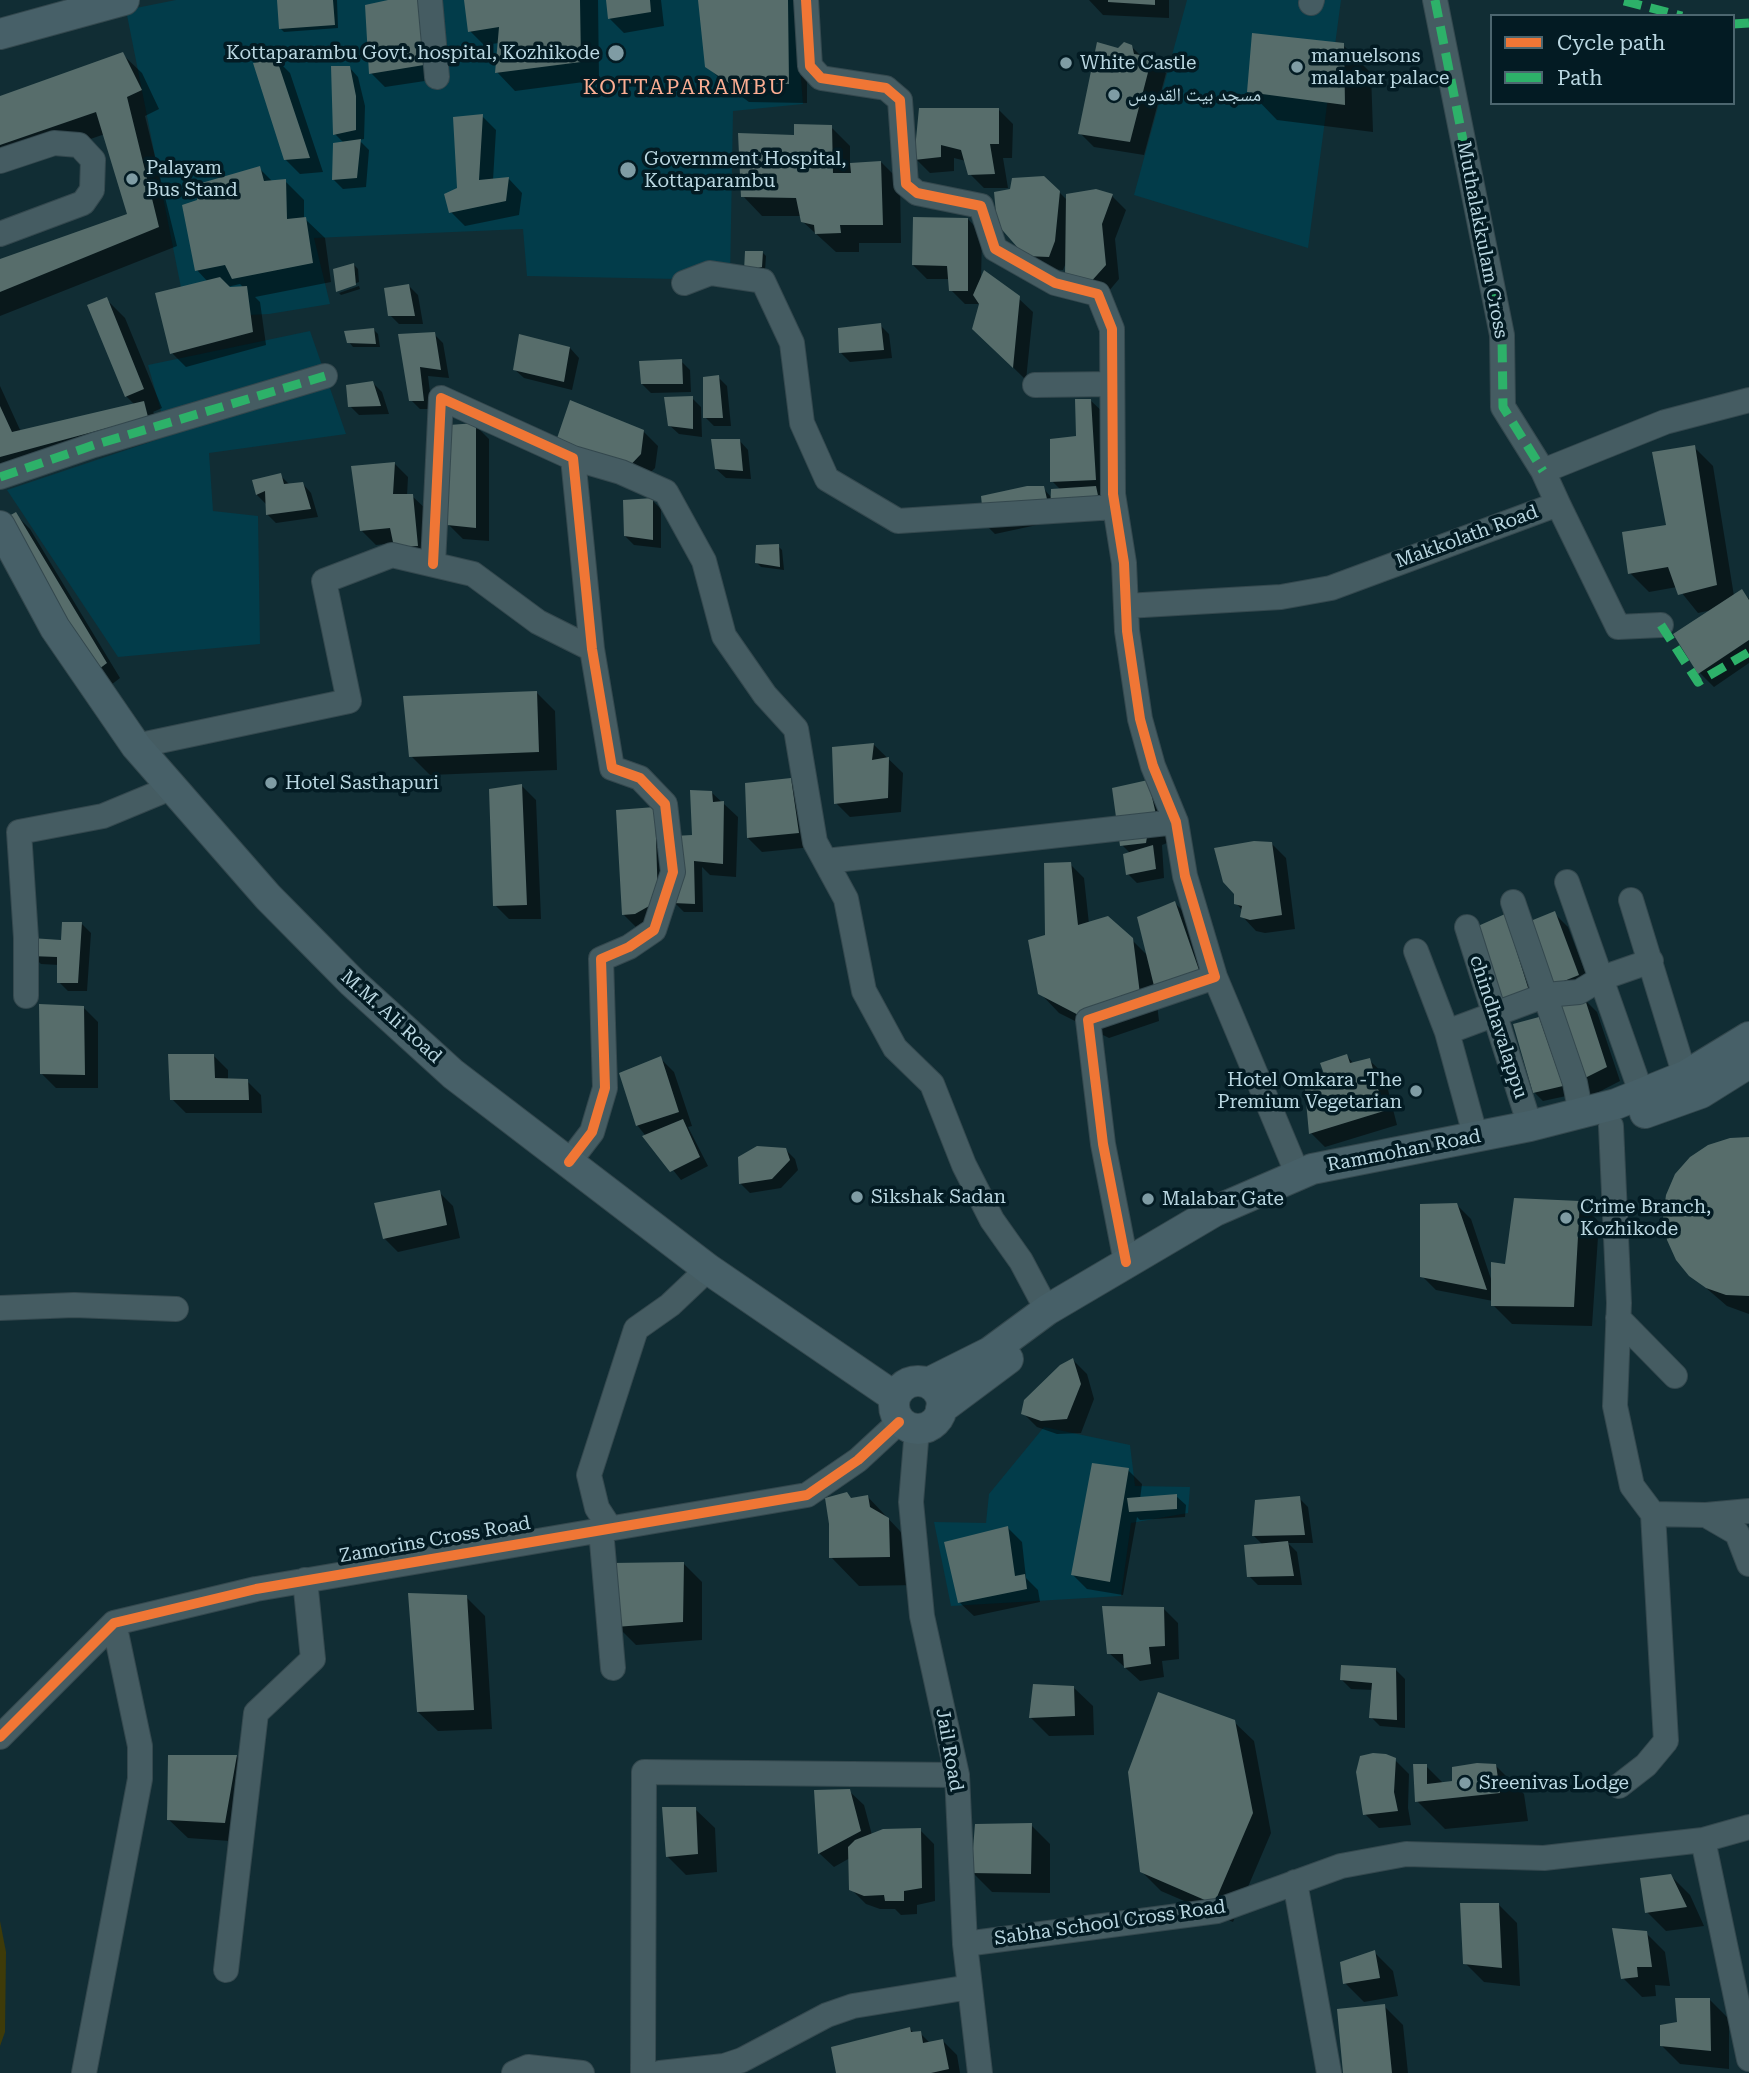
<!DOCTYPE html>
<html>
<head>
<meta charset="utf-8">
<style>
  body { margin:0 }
  #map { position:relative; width:1749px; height:2073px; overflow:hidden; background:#112d34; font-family:"Roboto Serif",serif }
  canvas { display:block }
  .legend { position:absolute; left:1490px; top:14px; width:245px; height:91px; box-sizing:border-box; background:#031b23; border:2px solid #4c666f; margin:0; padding:9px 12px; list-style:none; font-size:21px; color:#bad7e1 }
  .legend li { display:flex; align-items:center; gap:14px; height:35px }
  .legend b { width:35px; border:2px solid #4c666f }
</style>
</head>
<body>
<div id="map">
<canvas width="1749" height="2073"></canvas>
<ul class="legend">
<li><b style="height:9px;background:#f07635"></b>Cycle path</li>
<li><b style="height:9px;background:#2db169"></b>Path</li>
</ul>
</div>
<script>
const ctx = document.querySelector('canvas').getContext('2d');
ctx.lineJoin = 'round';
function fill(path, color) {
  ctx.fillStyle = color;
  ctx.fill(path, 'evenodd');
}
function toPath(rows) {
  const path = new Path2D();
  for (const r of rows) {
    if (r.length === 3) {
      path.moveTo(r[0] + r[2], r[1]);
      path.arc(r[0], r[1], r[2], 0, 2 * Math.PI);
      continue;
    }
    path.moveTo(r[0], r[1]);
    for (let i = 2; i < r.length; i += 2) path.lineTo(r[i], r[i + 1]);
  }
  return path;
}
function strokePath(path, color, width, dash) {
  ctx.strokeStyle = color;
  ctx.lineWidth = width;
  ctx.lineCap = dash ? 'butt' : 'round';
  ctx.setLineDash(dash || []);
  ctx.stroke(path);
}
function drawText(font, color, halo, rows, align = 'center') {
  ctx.font = font + ' "Roboto Serif","Noto Naskh Arabic",serif';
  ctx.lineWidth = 7;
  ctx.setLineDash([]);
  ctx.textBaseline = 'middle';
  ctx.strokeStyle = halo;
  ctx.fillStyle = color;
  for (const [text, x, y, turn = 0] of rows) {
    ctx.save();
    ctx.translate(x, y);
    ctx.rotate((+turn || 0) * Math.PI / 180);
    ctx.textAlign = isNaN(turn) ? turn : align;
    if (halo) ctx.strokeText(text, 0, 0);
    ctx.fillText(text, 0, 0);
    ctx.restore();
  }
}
fill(toPath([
  [176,0,795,0,803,104,733,111,730,280,527,276,523,229,314,238,330,304,269,314,187,318,126,10],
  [1187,0,1341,0,1308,248,1134,195],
  [310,331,346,434,209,453,213,511,258,516,260,644,118,657,7,490,168,436,148,365],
  [1044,1427,1130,1445,1135,1486,1190,1487,1188,1513,1131,1523,1121,1596,951,1606,934,1522,986,1523,989,1494]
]), '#023c4a');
fill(toPath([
  [0,1921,6,1952,5,2032,0,2046]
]), '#3e3b09');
fill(toPath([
  [278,0,337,0,338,28,284,32,280,28],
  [397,0,438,79,385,87,371,73],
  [465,0,598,0,599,80,515,91,497,72,499,43,484,45,470,31],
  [608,0,661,0,664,26,624,33,610,19],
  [700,0,795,0,807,11,807,103,749,102,726,85,707,66],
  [1089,0,1169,0,1169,18,1103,15],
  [1343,45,1371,73,1373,132,1277,120,1249,91],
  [1131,46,1142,57,1152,59,1166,73,1144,155,1094,147,1080,133,1119,50],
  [122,54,142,73,159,109,145,116,177,246,0,316,0,261,129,215,105,134,0,170,0,97],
  [276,59,290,73,323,172,300,174,285,159],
  [349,67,358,77,365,106,364,139,359,140,369,150,366,187,343,189,334,180,344,143,335,134],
  [999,110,1013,124,1012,158,1003,158,1008,188,984,188,970,174,966,161,954,158,954,171,930,173,916,159],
  [482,116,496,130,493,180,509,179,522,193,519,215,465,226,451,212],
  [831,127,850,146,850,165,881,162,900,181,901,243,859,243,859,252,836,252,802,221,801,216,762,216,743,196,796,137],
  [259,168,273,182,285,181,304,200,304,218,325,238,331,282,255,297,260,302,266,345,186,367,172,353,208,282,197,270,198,201],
  [240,284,244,288,227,287],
  [1059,192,1067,200,1112,196,1126,210,1115,239,1119,279,1103,298,1067,260,1063,270,1040,269,1026,254],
  [968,219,982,234,981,281,1018,298,1033,312,1026,380,974,329,981,304,965,304,951,290,950,279,927,279,913,265],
  [762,252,766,256,765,271,750,274],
  [354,265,358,269,359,282,338,290,338,292,335,271],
  [359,286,360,289,341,295,339,293],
  [409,286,418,295,423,324,399,324,390,315],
  [106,299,125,318,162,408,153,412,163,422,14,476,0,463,0,386,21,432,135,405,126,396],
  [880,325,889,334,892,358,850,362,841,353],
  [374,330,378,334,380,347,353,347,349,342],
  [434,334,443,343,449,378,428,376,432,409,420,409,411,400,400,335],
  [570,348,579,358,572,390,524,378,514,369],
  [681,361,690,370,691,392,651,393,642,384],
  [718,377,727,386,731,426,714,426,705,417],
  [373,383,382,392,389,414,359,415,350,406],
  [692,398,701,407,702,437,679,434,669,425],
  [1090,400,1105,414,1105,497,1060,520,995,534,986,525,1043,488,1052,498,1061,490,1052,481,1077,437],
  [475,425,489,439,489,541,463,539,449,525],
  [643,431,658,446,655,468,636,487,568,467],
  [739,440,748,450,751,479,726,478,716,469],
  [1694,447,1713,466,1734,596,1741,591,1749,599,1749,663,1714,687,1700,673,1712,610,1698,613,1677,587,1649,592,1630,573,1668,526],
  [394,463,408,477,407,496,412,496,427,510,431,559,395,543,376,545,362,531],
  [280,475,290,485,302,483,311,493,318,517,276,523,267,514,267,505,257,495,254,482],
  [652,500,661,509,661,548,634,545,625,536],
  [16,515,30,529,120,678,111,685,97,671],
  [778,546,782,550,784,570,761,567,757,563],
  [536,692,555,711,557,770,430,775,411,756],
  [873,744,903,773,901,812,850,817,836,803],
  [790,780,804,794,812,847,762,852,748,838],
  [1147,782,1172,841,1162,845,1164,878,1137,883,1128,874,1130,853,1122,845],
  [522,786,536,800,541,919,509,919,495,905],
  [711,792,738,817,736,877,710,875,702,867,703,912,684,912,675,903],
  [654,809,672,916,638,929,624,915],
  [1271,843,1286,858,1295,929,1265,933,1256,931,1242,916,1243,911,1236,903],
  [1070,864,1084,878,1089,924,1132,940,1148,956,1175,903,1189,917,1212,984,1155,987,1159,1021,1109,1038,1059,1013,1040,993],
  [1554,913,1568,927,1592,990,1564,1000],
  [1505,916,1543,1008,1517,1016],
  [82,924,91,933,87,991,68,991,59,982,59,965,41,964,32,955,63,942],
  [1583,998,1597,1012,1620,1081,1591,1096,1577,1082],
  [84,1008,98,1022,98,1088,56,1088,42,1074],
  [1538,1019,1547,1028,1571,1095,1543,1101,1534,1092],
  [213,1055,228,1070,228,1080,247,1081,261,1095,262,1113,186,1113,172,1099],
  [1347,1056,1354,1064,1369,1060,1384,1074,1397,1125,1325,1147,1311,1133,1326,1075],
  [660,1058,674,1072,692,1126,688,1127,708,1166,681,1180,637,1125],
  [1749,1139,1749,1314,1727,1306,1691,1275],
  [785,1149,795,1159,798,1170,781,1188,750,1193,741,1184,740,1158],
  [439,1192,453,1206,460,1238,398,1252,384,1238],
  [1580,1203,1599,1222,1592,1326,1512,1324,1493,1305,1493,1301,1436,1290,1422,1276,1457,1205,1471,1219,1492,1282],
  [1073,1360,1087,1374,1094,1399,1081,1433,1057,1434,1037,1427,1023,1413],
  [1128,1470,1142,1484,1140,1499,1176,1496,1186,1505,1185,1517,1140,1520,1137,1517,1123,1595,1087,1589,1073,1575],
  [867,1496,916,1548,918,1585,859,1586,831,1557],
  [1299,1498,1308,1507,1313,1543,1288,1543,1297,1552,1302,1585,1258,1585,1249,1576,1263,1545,1253,1535],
  [1008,1528,1022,1542,1026,1578,1038,1590,1040,1602,974,1616,959,1602],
  [683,1563,702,1582,702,1640,636,1645,617,1626],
  [466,1597,485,1616,492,1729,438,1731,418,1712],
  [1164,1609,1178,1623,1179,1659,1162,1661,1164,1677,1140,1681,1109,1653],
  [1396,1670,1405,1679,1405,1728,1380,1726,1371,1717,1373,1690,1351,1689,1342,1680],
  [1073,1687,1093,1706,1094,1735,1049,1736,1030,1717],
  [1234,1722,1254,1741,1271,1833,1233,1922,1161,1891,1142,1872],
  [236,1756,255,1775,244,1842,188,1838,168,1819],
  [1395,1760,1409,1774,1408,1808,1411,1825,1379,1828,1365,1814],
  [1426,1766,1444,1784,1496,1766,1524,1794,1528,1821,1445,1829,1417,1801],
  [849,1791,864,1805,872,1835,920,1830,934,1844,935,1901,917,1905,917,1914,901,1915,895,1909,880,1909,866,1904,851,1889,850,1858,834,1867,820,1854,816,1792],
  [695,1809,715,1828,717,1872,686,1875,667,1856],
  [1031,1825,1050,1844,1050,1893,992,1892,973,1873],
  [1671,1876,1690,1895,1704,1926,1666,1931,1647,1912],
  [1498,1904,1517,1923,1520,1986,1484,1982,1465,1963],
  [1646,1933,1665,1952,1670,1986,1655,1985,1656,1996,1642,1997,1623,1978],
  [1374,1952,1393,1971,1398,1996,1364,2002,1345,1983],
  [1710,2000,1729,2019,1729,2069,1680,2064,1661,2045,1679,2023],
  [1384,2006,1403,2025,1408,2073,1345,2073],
  [910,2029,914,2033,920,2033,930,2043,943,2041,957,2055,960,2073,838,2073]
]), '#0007');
fill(toPath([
  [277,0,333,0,335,25,279,29],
  [388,0,422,0,424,65,369,74,365,5],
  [464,0,580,0,581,62,495,73,499,27,468,32],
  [606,0,650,0,651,12,608,19],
  [698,0,788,0,789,84,729,83,705,67],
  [1108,0,1155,0,1155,5,1108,2],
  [1252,33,1344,43,1345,105,1247,92],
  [1097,42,1118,48,1124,42,1132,45,1134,54,1152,57,1130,142,1078,134],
  [123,52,142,90,127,97,159,227,0,292,0,259,127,214,96,112,0,145,0,96],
  [276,57,310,158,284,160,253,63],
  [331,66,350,66,356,96,356,130,333,135],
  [919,108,999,108,999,144,990,144,995,174,968,175,961,150,941,145,941,157,914,160],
  [483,114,479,180,509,177,506,201,449,213,444,194,457,188,453,117],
  [794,124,832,125,833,173,851,173,850,163,881,161,883,225,840,225,841,233,815,234,814,225,801,222,796,198,741,197,738,133,794,135],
  [361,139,357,178,332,180,333,143],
  [260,166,264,181,286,179,287,219,306,217,313,263,232,279,225,265,195,271,182,205,197,200,198,184],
  [1044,176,1060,191,1055,241,1049,257,1025,256,997,224,994,192,1010,189,1012,178],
  [1096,189,1113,194,1102,224,1106,265,1088,285,1065,277,1066,194],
  [913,217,968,218,968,291,949,291,947,266,912,265],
  [745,251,763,251,762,267,744,271],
  [354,263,356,285,336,292,333,269],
  [984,270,1020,296,1013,368,972,329,979,304,973,295],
  [220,277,230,287,247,286,253,332,170,354,155,293],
  [409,284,415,316,388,316,384,288],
  [107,297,144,389,125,397,87,305],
  [881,323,884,350,839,353,838,328],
  [374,328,376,344,347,343,344,331],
  [435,332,441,370,420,367,424,401,409,401,398,334],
  [519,334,570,347,564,382,513,370],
  [682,359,683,384,641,384,639,361],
  [719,375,723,418,703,418,703,377],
  [373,381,381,406,348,407,346,385],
  [693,396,693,429,668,426,664,397],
  [1075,399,1091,399,1096,480,1050,482,1050,439,1076,436],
  [570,400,644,430,641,454,622,474,552,453],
  [144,401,148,417,0,457,0,406,12,432],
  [476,423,476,528,447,525,449,425],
  [711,439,740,439,743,471,715,469],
  [1695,445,1717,585,1678,595,1668,567,1628,574,1622,532,1666,525,1652,452],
  [395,462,393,494,413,494,418,546,394,547,390,528,360,531,351,466],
  [281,473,284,484,303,482,311,509,266,515,265,491,256,495,252,480],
  [1027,486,1044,486,1050,512,984,525,981,496],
  [1096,486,1100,505,1050,512,1051,489],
  [653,498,653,540,624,536,623,500],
  [16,512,107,663,95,672,0,521],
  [779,544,780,567,755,563,756,545],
  [1742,589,1749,600,1749,640,1698,674,1673,634],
  [537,691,539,752,409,757,403,696],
  [874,743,872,760,889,757,888,798,834,804,832,747],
  [791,778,799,833,747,838,745,783],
  [1148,780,1159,827,1148,831,1146,843,1120,846,1112,788],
  [522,784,527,905,493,906,489,789],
  [690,790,712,791,713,802,724,801,723,864,694,861,695,904,673,903,674,836,692,835],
  [655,807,658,901,635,914,622,915,616,810],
  [1254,841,1272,842,1282,915,1250,920,1240,917,1242,906,1234,904,1234,894,1223,882,1214,848],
  [1153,845,1156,869,1126,875,1123,854],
  [1071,862,1078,925,1108,916,1133,938,1141,1002,1088,1020,1038,994,1028,940,1045,935,1044,863],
  [1175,901,1199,970,1155,990,1137,917],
  [1555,911,1579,975,1549,987,1528,922],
  [1505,914,1530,994,1502,1003,1478,926],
  [62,922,82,922,78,983,57,983,57,957,30,956,31,938,61,940],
  [1584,996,1607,1067,1575,1083,1558,1005],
  [39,1004,84,1006,85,1075,40,1074],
  [1539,1017,1563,1086,1533,1093,1513,1024],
  [168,1054,214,1054,215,1078,248,1079,249,1100,170,1100],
  [1347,1054,1350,1063,1370,1058,1384,1111,1309,1134,1304,1079,1324,1074,1320,1063],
  [661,1056,679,1112,636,1126,619,1073],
  [683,1119,700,1157,670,1172,642,1136],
  [1749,1137,1749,1296,1726,1295,1706,1288,1689,1276,1676,1260,1667,1240,1663,1217,1666,1195,1675,1174,1690,1157,1708,1145,1730,1138],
  [757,1146,786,1148,790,1160,772,1179,739,1184,738,1157],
  [440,1190,447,1225,383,1239,374,1203],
  [1514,1198,1580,1201,1574,1307,1491,1306,1491,1262,1505,1264],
  [1457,1203,1487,1290,1420,1277,1420,1204],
  [1073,1358,1081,1384,1067,1419,1041,1421,1021,1414,1024,1400,1060,1365],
  [1092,1463,1129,1468,1110,1582,1071,1575],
  [847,1492,851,1498,868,1495,870,1507,889,1518,890,1557,829,1558,829,1524,825,1498],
  [1177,1494,1177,1509,1129,1512,1127,1498],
  [1300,1496,1305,1535,1252,1536,1255,1500],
  [1008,1526,1015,1576,1025,1574,1027,1589,958,1603,944,1542],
  [1288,1541,1294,1576,1247,1577,1244,1545],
  [684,1562,683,1622,615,1627,611,1563],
  [408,1593,467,1595,474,1710,417,1712],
  [1102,1606,1164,1607,1165,1646,1149,1647,1151,1664,1124,1668,1123,1654,1107,1654],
  [1341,1665,1396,1668,1397,1720,1369,1718,1372,1683,1340,1680],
  [1033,1684,1074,1686,1075,1716,1029,1718],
  [1158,1692,1235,1720,1253,1813,1214,1904,1140,1872,1128,1772],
  [1373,1753,1386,1754,1396,1758,1394,1792,1398,1811,1363,1815,1356,1772,1360,1756],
  [168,1755,237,1755,225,1823,167,1820],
  [1477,1763,1496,1764,1500,1793,1415,1802,1413,1764,1427,1764,1427,1784,1452,1781,1452,1767],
  [850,1789,861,1831,818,1854,814,1790],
  [662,1807,696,1807,698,1854,666,1857],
  [1032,1823,1031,1874,971,1873,975,1824],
  [921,1828,922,1888,904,1891,904,1901,885,1901,884,1895,864,1896,849,1890,848,1847,855,1840,883,1829],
  [1671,1874,1687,1907,1645,1913,1640,1878],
  [1460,1903,1499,1903,1502,1968,1463,1964],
  [1612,1928,1647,1931,1652,1967,1637,1967,1638,1977,1621,1979],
  [1375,1950,1380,1978,1343,1984,1340,1962],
  [1675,1998,1710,1998,1711,2051,1660,2046,1660,2025,1677,2022],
  [1385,2004,1392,2073,1343,2073,1337,2009],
  [910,2027,911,2032,921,2031,923,2043,943,2039,949,2069,931,2073,836,2073,831,2047]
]), '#576d6b');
const minor = toPath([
  [430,0,437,77],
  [806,0,810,66,821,78,886,88,900,100,906,184,917,193,981,206,995,249,1055,283,1098,294,1112,329,1113,494,1124,563,1127,631,1140,719,1153,766,1176,822,1185,876,1215,977,1088,1020,1103,1144,1126,1262],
  [1435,0,1502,335,1503,407,1543,471],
  [1311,3,1312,0],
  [0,161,54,143,79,145,93,160,92,190,83,203,0,234],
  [684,283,710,273,763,281,792,343,802,423,827,479,898,521,1115,507],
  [1035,385,1112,384],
  [573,458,621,472,666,492,704,561,724,636,765,695,796,729,815,842,846,899,864,991,895,1048,932,1084,964,1165,992,1220,1021,1261,1047,1310],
  [0,477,94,445,325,376],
  [1558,504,1618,627,1661,625],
  [433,564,441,398,573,458,592,649,612,768,640,778,665,804,673,872,654,930,629,947,601,959,605,1088,592,1132,569,1162],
  [1126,606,1281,597,1331,588,1558,504,1543,471,1665,422,1749,400],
  [136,746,349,701,324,581,392,555,473,574,538,622,592,649],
  [826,861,1176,822],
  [1567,882,1642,1095],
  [1631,900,1685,1076],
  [1513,902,1575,1083,1581,1114],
  [1467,927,1530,1126],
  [1416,951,1447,1032,1476,1138],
  [1215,977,1298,1175],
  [26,996,26,938,19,832,103,816,173,787],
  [1447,1032,1546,995,1579,992,1602,978,1651,961],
  [1611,1126,1619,1303,1615,1406,1632,1486,1653,1514,1706,1515,1737,1533,1749,1564],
  [0,1308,74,1305,176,1309],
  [1618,1318,1675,1376],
  [917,1429,911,1502,922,1616,957,1775,965,1944,980,2073],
  [1706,1515,1749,1511],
  [610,1528,597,1508,589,1475,636,1329,670,1305,708,1269],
  [601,1530,613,1668],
  [0,1737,114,1623,256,1589,807,1495,858,1460,899,1422],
  [1619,1786,1646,1765,1666,1741,1653,1514],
  [1703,1840,1749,2059],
  [1295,1882,1329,2073],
  [965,1944,1217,1911,1341,1866,1406,1854,1544,1858,1703,1840,1749,1827],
  [226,1970,256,1713,313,1659,305,1580],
  [84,2073,140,1779,140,1746,114,1623],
  [514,2073,528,2067,582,2073],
  [643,2073,644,1772,957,1775],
  [660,2073,724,2066,742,2060,827,2015,853,2006,970,1987]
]);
const major = toPath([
  [0,34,124,0],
  [0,526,55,628,136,746,268,897,353,983,453,1074,708,1269,895,1397],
  [1645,1113,1701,1093,1749,1063],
  [918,1405,24],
  [928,1383,990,1352,1047,1310,1215,1211,1312,1169,1530,1126,1616,1104,1685,1076,1749,1037],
  [941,1409,1008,1359]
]);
strokePath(minor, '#34484e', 26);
strokePath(major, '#34484e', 32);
strokePath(minor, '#455c62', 24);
strokePath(major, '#476068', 30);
strokePath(toPath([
  [1435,0,1502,335,1503,407,1543,471],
  [1624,1,1682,16],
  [1733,24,1749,23],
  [0,477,94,445,325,376],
  [1661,625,1698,682,1749,652]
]), '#2db169', 9, [18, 9]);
strokePath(toPath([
  [806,0,810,66,821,78,886,88,900,100,906,184,917,193,981,206,995,249,1055,283,1098,294,1112,329,1113,494,1124,563,1127,631,1140,719,1153,766,1176,822,1185,876,1215,977,1088,1020,1103,1144,1126,1262],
  [433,564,441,398,573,458,592,649,612,768,640,778,665,804,673,872,654,930,629,947,601,959,605,1088,592,1132,569,1162],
  [0,1737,114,1623,256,1589,807,1495,858,1460,899,1422]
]), '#f07635', 10);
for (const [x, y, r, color] of [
  [616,53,9,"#7f9ca4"],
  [1066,63,7,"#7f9ca4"],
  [1297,67,7,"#7f9ca4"],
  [1114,95,7,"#7f9ca4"],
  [628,170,9,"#7f9ca4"],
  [132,179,7,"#7f9ca4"],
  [271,783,7,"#7f9ca4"],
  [1416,1091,7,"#7f9ca4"],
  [857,1197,7,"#7f9ca4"],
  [1148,1199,7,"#7f9ca4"],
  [1566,1218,7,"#7f9ca4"],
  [1465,1783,7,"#7f9ca4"]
]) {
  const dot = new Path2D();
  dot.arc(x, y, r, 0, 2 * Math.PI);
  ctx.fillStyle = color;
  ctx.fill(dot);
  strokePath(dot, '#031b23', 2.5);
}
drawText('19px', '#bad7e1', '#031b23', [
  ["Kottaparambu Govt. hospital, Kozhikode",600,53,"right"],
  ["manuelsons",1311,56],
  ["malabar palace",1311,78],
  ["White Castle",1080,63],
  ["مسجد بیت القدوس",1128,95],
  ["Government Hospital,",644,159],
  ["Kottaparambu",644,181],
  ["Palayam",146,168],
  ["Bus Stand",146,190],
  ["Hotel Sasthapuri",285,783],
  ["Hotel Omkara -The",1402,1080,"right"],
  ["Premium Vegetarian",1402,1102,"right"],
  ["Sikshak Sadan",871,1197],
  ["Malabar Gate",1162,1199],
  ["Crime Branch,",1580,1207],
  ["Kozhikode",1580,1229],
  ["Sreenivas Lodge",1479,1783]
], 'left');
drawText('19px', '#bad7e1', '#031b23', [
  ["Muthalakkulam Cross",1482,240,79],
  ["Makkolath Road",1467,537,-20],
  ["M.M. Ali Road",391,1017,42],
  ["chindhavalappu",1498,1027,72],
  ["Rammohan Road",1404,1151,-11],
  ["Zamorins Cross Road",435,1540,-10],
  ["Jail Road",949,1750,80],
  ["Sabha School Cross Road",1110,1923,-8]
]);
ctx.letterSpacing = '2px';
drawText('21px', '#fcae93', '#031b23', [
  ["KOTTAPARAMBU",685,88]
]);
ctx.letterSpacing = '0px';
</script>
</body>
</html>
